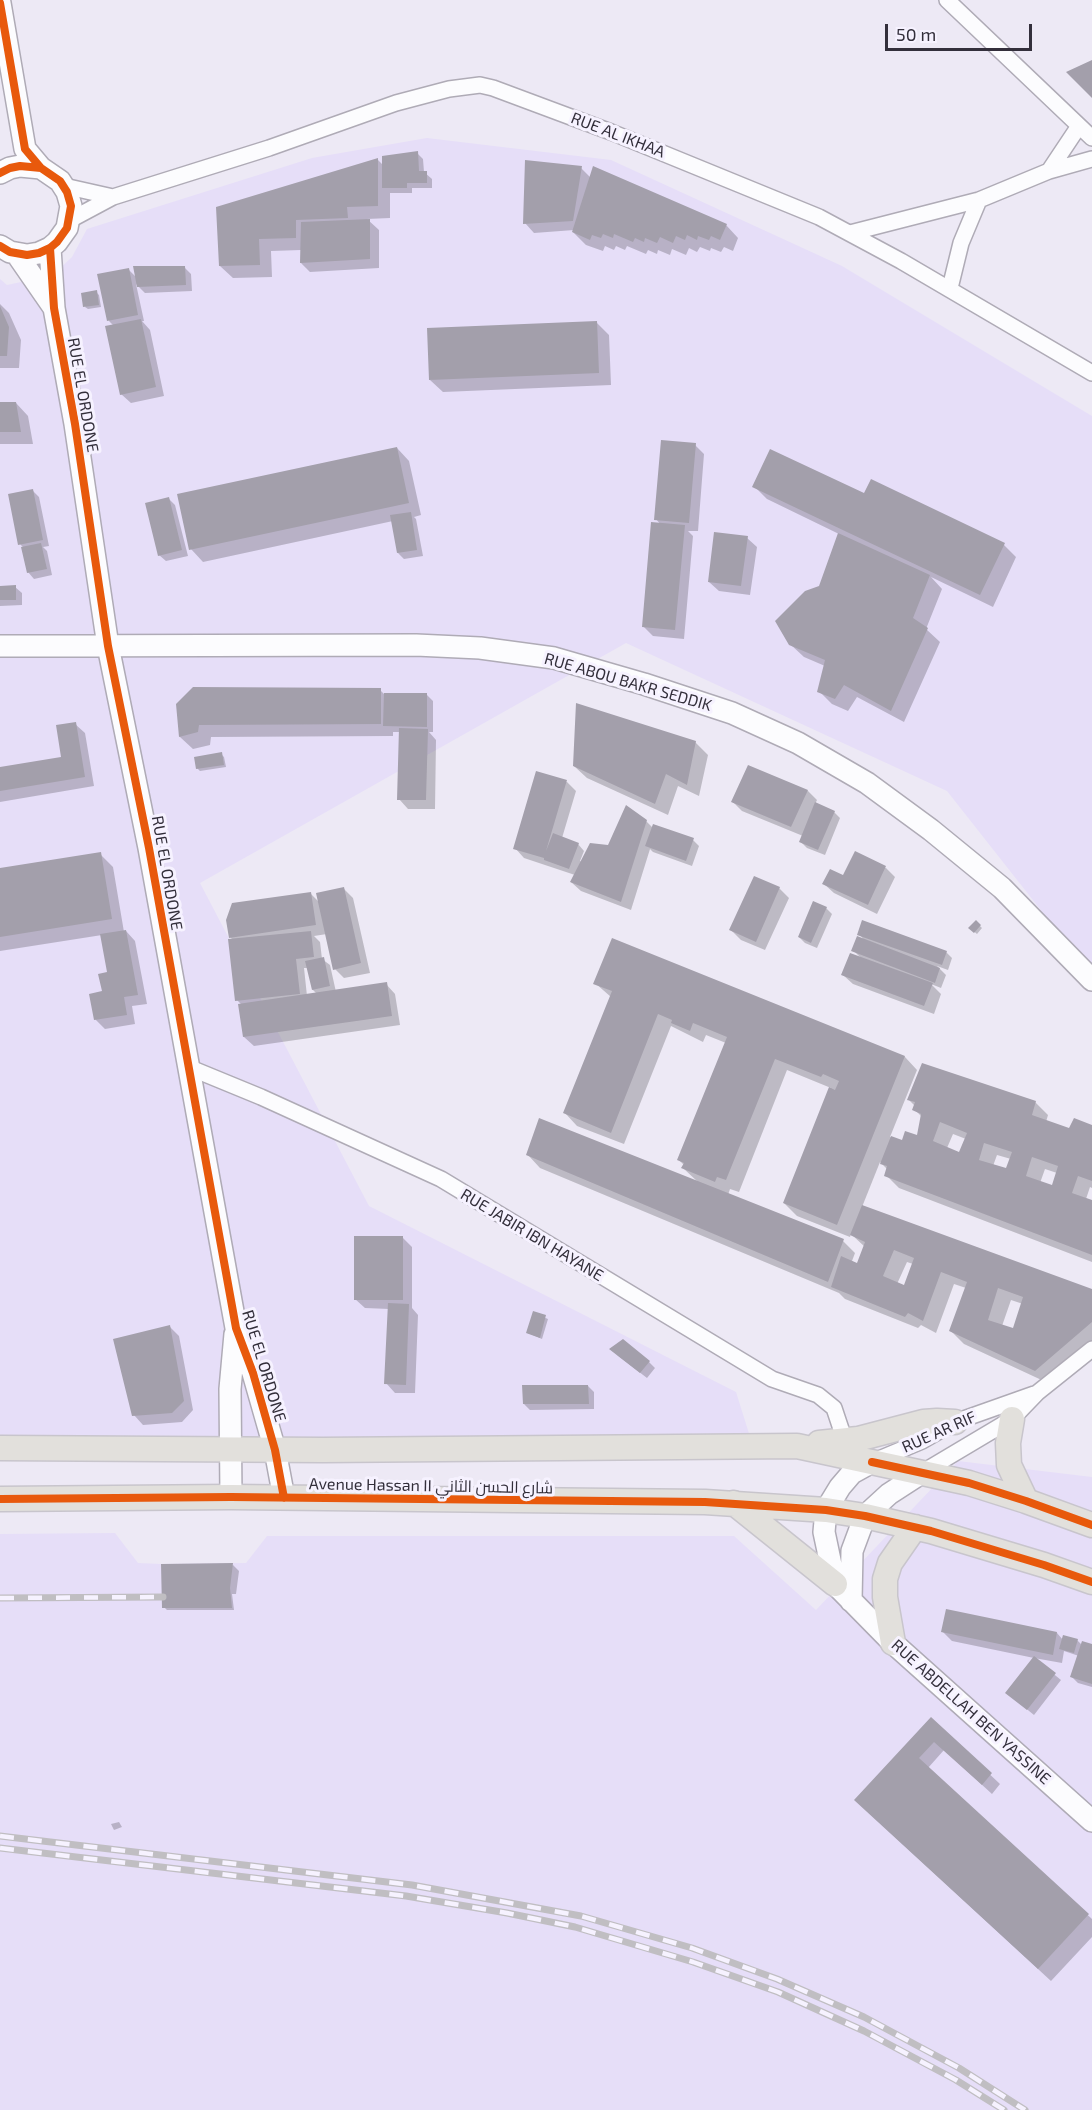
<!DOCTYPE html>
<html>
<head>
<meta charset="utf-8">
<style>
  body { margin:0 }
  #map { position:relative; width:1092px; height:2110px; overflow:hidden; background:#ede9f5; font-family:"Exo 2",sans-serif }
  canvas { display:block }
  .scale { position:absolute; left:885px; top:24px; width:147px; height:27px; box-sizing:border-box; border:3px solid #332f3b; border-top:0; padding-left:8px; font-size:18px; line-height:21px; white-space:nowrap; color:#332f3b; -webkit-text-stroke:4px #f6f2ff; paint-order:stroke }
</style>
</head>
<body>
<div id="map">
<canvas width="1092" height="2110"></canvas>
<div class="scale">50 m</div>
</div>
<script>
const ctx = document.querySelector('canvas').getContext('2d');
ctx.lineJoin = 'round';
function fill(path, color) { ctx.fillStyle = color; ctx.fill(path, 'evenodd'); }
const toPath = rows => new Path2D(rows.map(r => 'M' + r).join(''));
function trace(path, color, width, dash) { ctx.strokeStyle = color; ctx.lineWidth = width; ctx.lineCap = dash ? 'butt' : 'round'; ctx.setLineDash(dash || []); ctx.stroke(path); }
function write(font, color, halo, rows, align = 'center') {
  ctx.font = font + ' "Exo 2",Cairo,sans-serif'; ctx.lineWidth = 6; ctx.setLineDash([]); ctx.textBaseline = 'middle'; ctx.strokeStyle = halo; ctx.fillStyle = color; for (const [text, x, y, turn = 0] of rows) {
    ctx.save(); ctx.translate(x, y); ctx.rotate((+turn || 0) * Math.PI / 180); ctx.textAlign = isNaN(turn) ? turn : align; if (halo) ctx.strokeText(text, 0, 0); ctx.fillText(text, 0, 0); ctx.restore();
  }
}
fill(toPath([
  [427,138,611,160,842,266,1092,416,1092,975,947,791,626,643,200,883,369,1206,736,1392,757,1459,0,1453,0,279,7,285,53,275,72,257,87,229,312,158],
  [958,1461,1092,1477,1092,2110,0,2110,0,1534,115,1533,138,1563,161,1564,246,1563,267,1536,734,1536,816,1610]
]), '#e6def8');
fill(toPath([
  [417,153,423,159,424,172,432,179,432,188,412,188,412,193,390,193,390,218,367,219,379,230,379,268,310,272,301,263,301,250,271,251,272,277,233,278,220,266,218,209,378,160,383,165],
  [581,168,591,178,726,225,738,238,733,251,724,247,721,252,711,248,710,251,700,247,697,252,689,248,686,255,672,249,670,255,658,250,657,254,648,250,646,254,627,246,625,250,616,246,614,250,605,246,603,251,586,245,573,232,574,230,534,233,525,223],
  [185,268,191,274,192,291,145,293,136,284,144,321,142,321,150,330,164,396,131,403,121,394,114,326,109,321,128,269,137,278],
  [96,292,99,295,101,307,88,309,85,307],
  [0,304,9,313,21,340,19,368,0,368],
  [596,322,609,335,611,385,443,392,430,380],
  [16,403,28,416,33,444,0,444,0,404],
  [695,445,704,454,698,531,688,531,693,536,684,639,653,636,643,626,661,525,656,519],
  [397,448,409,461,421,515,414,517,416,519,423,556,404,559,398,553,393,521,203,562,191,549],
  [754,486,865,495,1004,545,1016,557,993,607,931,577,942,589,926,629,940,642,904,722,857,697,848,711,832,704,819,691,825,666,804,657,790,644,820,588,839,534,767,499],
  [33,491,39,497,49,546,43,547,47,551,52,575,34,579,28,572,23,547,20,544],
  [169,499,175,505,188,556,166,561,159,555],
  [747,538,757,547,750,595,719,591,709,582],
  [0,587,15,587,22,593,22,605,0,606],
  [380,690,384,694,427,695,433,701,433,732,429,732,436,740,435,809,408,809,399,799,400,732,393,732,393,736,211,737,210,745,193,749,180,737,177,705],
  [75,724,85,733,94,786,0,802,0,769,63,759],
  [695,742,708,755,699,796,678,786,668,815,587,778,574,766],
  [221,754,224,757,226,767,200,771,197,768],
  [537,773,567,782,576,791,562,838,578,844,584,851,580,861,582,862,609,847,646,821,653,828,693,840,699,846,692,866,653,852,650,849,631,910,581,891,571,882,575,875,524,858,515,848],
  [808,791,817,800,815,804,834,812,840,818,825,855,807,848,801,842,803,836,742,811,732,801],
  [855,853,886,868,895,877,877,914,834,893,824,884,844,877],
  [100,854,113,867,124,932,126,931,135,941,147,1004,132,1006,135,1024,105,1029,95,1019,109,973,102,935,0,951,0,870],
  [779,888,789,898,765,950,741,940,731,930],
  [344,889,353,898,370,973,344,978,335,969,327,934,314,936,320,942,322,959,330,965,336,992,386,984,395,994,400,1025,254,1046,244,1037,242,1005,237,1000,233,940,230,937,310,893,320,903],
  [304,968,308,968,313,990,317,994,307,996],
  [826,908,832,914,817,948,805,943,799,937],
  [976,922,982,928,977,934,970,928],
  [859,934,946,952,952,958,948,970,937,966,946,975,941,988,931,984,941,994,934,1014,853,984,843,975,862,959,853,950,865,941],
  [612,940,905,1057,917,1070,890,1137,903,1141,918,1137,922,1117,914,1109,915,1106,909,1100,1035,1102,1048,1115,1046,1122,1070,1130,1092,1126,1092,1188,1090,1187,1086,1199,1092,1201,1092,1262,899,1188,886,1175,888,1170,880,1162,862,1207,1092,1290,1092,1345,1048,1383,964,1344,951,1331,966,1288,954,1284,936,1333,921,1325,918,1328,845,1299,839,1293,540,1168,528,1155,699,1183,683,1168,684,1165,679,1160,726,1043,706,1035,703,1042,671,1026,624,1144,577,1126,565,1113,611,997,595,983],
  [787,1070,831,1088,784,1203,797,1216,850,1237,851,1234,865,1247,858,1265,852,1261,855,1253,843,1241,728,1195,730,1189,739,1192],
  [953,1134,966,1139,960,1154,947,1148],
  [997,1155,1011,1159,1007,1170,993,1166],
  [1045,1169,1057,1173,1052,1187,1040,1183],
  [907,1262,913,1264,904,1287,897,1284],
  [1011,1300,1023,1304,1014,1330,1002,1326],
  [403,1238,412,1247,412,1308,418,1315,415,1393,395,1393,386,1383,389,1309,365,1308,355,1299],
  [534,1313,548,1319,542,1339,528,1333],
  [170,1327,179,1336,193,1410,182,1422,143,1425,134,1415],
  [617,1355,649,1362,655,1368,647,1378],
  [588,1386,594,1392,594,1409,530,1410,524,1404],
  [233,1565,239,1571,236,1594,232,1594,234,1610,167,1610,164,1607],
  [943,1632,1057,1633,1063,1640,1077,1640,1082,1645,1092,1646,1092,1687,1078,1683,1072,1677,1079,1656,1064,1651,1062,1663,1034,1658,1061,1680,1034,1715,1007,1693,1034,1658,952,1641],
  [931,1719,1000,1784,992,1794,944,1750,928,1768,1092,1919,1092,1937,1051,1981,869,1813],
  [119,1822,122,1827,114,1830,111,1824]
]), '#0003');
fill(toPath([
  [1092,60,1092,98,1066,72],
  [418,151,419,171,427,171,427,183,407,183,407,188,382,188,382,156],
  [378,158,378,206,347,207,348,218,296,220,296,238,259,239,260,265,219,266,216,207],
  [525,160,582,166,573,221,523,224],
  [593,166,727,224,720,240,711,236,709,240,698,236,697,240,687,235,685,240,676,236,673,243,660,237,657,243,645,238,644,242,635,238,633,242,614,234,613,238,603,234,601,238,592,235,590,240,572,232],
  [370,219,370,259,300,263,301,222],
  [133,266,185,266,186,285,137,287],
  [129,268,138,315,107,321,97,274],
  [97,290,99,305,83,307,81,293],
  [0,306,9,327,7,356,0,356],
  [141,319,156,387,120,395,105,326],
  [597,321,599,373,429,380,427,328],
  [0,402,16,402,21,432,0,432],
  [661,440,696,443,689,523,654,520],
  [397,447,409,503,189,550,177,494],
  [770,449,864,493,871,479,1005,543,980,595,752,487],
  [33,489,43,540,18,545,8,494],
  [169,497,182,550,158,556,145,503],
  [411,512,417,550,397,553,390,515],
  [651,522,685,525,675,630,642,627],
  [714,532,748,536,741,586,708,582],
  [838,533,930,575,913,618,928,628,891,711,844,685,835,699,817,692,825,660,789,645,775,621,805,591,819,586],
  [41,543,47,569,27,573,21,547],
  [16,585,16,600,0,600,0,586],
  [193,687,381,688,381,724,199,725,198,732,179,737,176,704],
  [384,693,427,693,427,727,383,726],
  [576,703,696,741,687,785,666,774,655,804,573,766],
  [76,722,85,777,0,791,0,767,61,757,56,725],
  [399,728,428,729,426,800,397,800],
  [222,752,224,765,196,769,194,757],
  [748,765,808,790,791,827,731,802],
  [536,771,567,780,546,851,553,833,579,843,569,869,544,860,544,858,513,849],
  [815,802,835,811,818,850,799,842],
  [626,805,647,820,621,902,570,882,590,843,608,845],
  [653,824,694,838,686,861,645,846],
  [855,851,886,866,868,905,822,884,830,869,843,875],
  [101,852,112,919,0,937,0,868],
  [754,876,780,887,756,942,729,930],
  [344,887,361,963,333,970,316,893],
  [311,892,316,925,229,938,226,920,232,903],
  [813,901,827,907,811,943,798,937],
  [862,920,947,951,942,965,857,935],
  [976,920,981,925,974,933,968,928],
  [126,930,138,995,124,997,127,1015,94,1020,89,994,102,991,98,974,107,972,100,934],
  [311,931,314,957,296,959,300,994,235,1001,228,939],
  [857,936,940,968,935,983,851,951],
  [612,938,905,1056,837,1225,783,1203,829,1087,835,1090,839,1081,823,1074,821,1077,775,1059,726,1180,717,1177,715,1182,681,1168,684,1163,677,1160,727,1037,693,1023,690,1031,671,1023,672,1020,658,1014,611,1133,563,1113,612,991,593,984],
  [850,953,933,983,924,1006,841,975],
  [324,957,330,986,312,990,305,961],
  [387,982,392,1016,243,1037,238,1004],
  [922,1063,1036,1101,1032,1115,1069,1128,1074,1118,1092,1125,1092,1181,1078,1176,1072,1193,1092,1200,1092,1255,884,1176,887,1166,880,1164,891,1136,902,1140,905,1131,917,1135,921,1114,912,1110,915,1102,907,1100],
  [940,1122,967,1133,959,1152,933,1141],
  [984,1143,1012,1152,1006,1168,979,1160],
  [1032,1157,1058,1166,1052,1185,1026,1176],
  [539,1118,844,1239,828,1282,526,1155],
  [862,1205,1092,1289,1092,1322,1035,1371,949,1331,967,1282,941,1272,923,1321,908,1313,905,1317,831,1287,841,1256,857,1263,865,1242,850,1235],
  [894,1250,914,1258,904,1285,883,1276],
  [998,1288,1023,1297,1013,1328,988,1320],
  [354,1236,403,1236,403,1300,354,1300],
  [388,1303,409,1304,406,1385,384,1384],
  [533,1311,546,1315,540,1338,526,1333],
  [170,1325,184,1401,172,1413,132,1416,113,1339],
  [623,1339,650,1361,640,1373,609,1349],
  [522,1385,588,1385,589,1404,523,1404],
  [233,1563,230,1588,232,1608,162,1608,161,1564],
  [946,1609,1057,1632,1053,1655,941,1632],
  [1063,1635,1078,1639,1074,1653,1059,1649],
  [1082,1641,1092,1644,1092,1684,1070,1677],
  [1034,1656,1056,1673,1027,1710,1005,1693],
  [931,1717,992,1773,982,1785,934,1742,919,1758,1089,1914,1038,1969,854,1800]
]), '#a39fab');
const street = toPath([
  [947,0,1092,138],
  [1049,171,1079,126],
  [64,186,113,197],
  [70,220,113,197,269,148,396,103,449,89,480,85,493,88,611,132,819,217,901,261,1092,373],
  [850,233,979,200,1049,171,1092,159],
  [950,288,961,243,979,200],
  [188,1067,261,1097,441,1179,772,1379,818,1395,834,1408,845,1441],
  [872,1462,922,1441,955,1422,1034,1394],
  [923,1472,1012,1419,1037,1393,1092,1349]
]);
const secondary = toPath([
  [0,3,25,149,41,168],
  [0,173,10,168,20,166,41,168,60,181,67,192,71,206,67,228,57,242,50,248,39,253,27,255,10,252,0,246],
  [50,248,54,308,75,424,108,646,149,848,236,1328,253,1373,275,1450,284,1498],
  [16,253,54,308],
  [0,646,416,645,480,648,554,658,644,684,732,713,798,743,867,783,931,830,1002,888,1092,980],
  [872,1462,852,1473,840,1487,826,1510,824,1532,835,1584,893,1643,1092,1821],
  [231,1497,230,1389,235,1334],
  [851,1601,852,1551,865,1516,889,1494,923,1472]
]);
const primary = toPath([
  [1012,1419,1008,1443,1009,1465,1026,1501],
  [819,1443,858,1439,923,1422,937,1421,955,1422],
  [0,1448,323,1450,797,1446,969,1483,1026,1501,1092,1525],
  [0,1499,231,1497,705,1502,826,1510,865,1516,931,1531,1044,1565,1092,1582],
  [734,1503,835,1584],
  [893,1643,885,1597,885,1579,890,1563,915,1527]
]);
trace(street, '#afabb6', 18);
trace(secondary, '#afabb6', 24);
trace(primary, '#c8c5cc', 27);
trace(street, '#fcfcfe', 15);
trace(secondary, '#fcfcfe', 21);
trace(primary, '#e2e0dc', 24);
const rail = toPath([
  [0,1598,163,1597],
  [0,1836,412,1885,581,1916,692,1948,777,1979,864,2017,959,2068,1025,2110],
  [0,1848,406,1896,507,1913,575,1927,693,1962,778,1992,864,2031,956,2080,1004,2110]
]);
trace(rail, '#c0bec2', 7);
trace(rail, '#f6f2ff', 4.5, [14]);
trace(toPath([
  [0,3,25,149,41,168],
  [0,173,10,168,20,166,41,168,60,181,67,192,71,206,67,228,57,242,50,248,39,253,27,255,10,252,0,246],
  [50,248,54,308,75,424,108,646,149,848,236,1328,253,1373,275,1450,284,1498],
  [872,1462,969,1483,1026,1501,1092,1525],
  [0,1499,231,1497,705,1502,826,1510,865,1516,931,1531,1044,1565,1092,1582]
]), '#e8590c', 8);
write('16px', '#332f3b', '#f6f2ff', [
  ["RUE AL IKHAA",618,135,21],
  ["RUE EL ORDONE",83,395,80],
  ["RUE ABOU BAKR SEDDIK",628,682,16],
  ["RUE EL ORDONE",167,873,80],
  ["RUE JABIR IBN HAYANE",532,1235,31],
  ["RUE EL ORDONE",264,1366,73],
  ["RUE AR RIF",939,1432,-24],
  ["Avenue Hassan II شارع الحسن الثاني",431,1486,1],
  ["RUE ABDELLAH BEN YASSINE",971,1712,42]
]);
</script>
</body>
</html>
